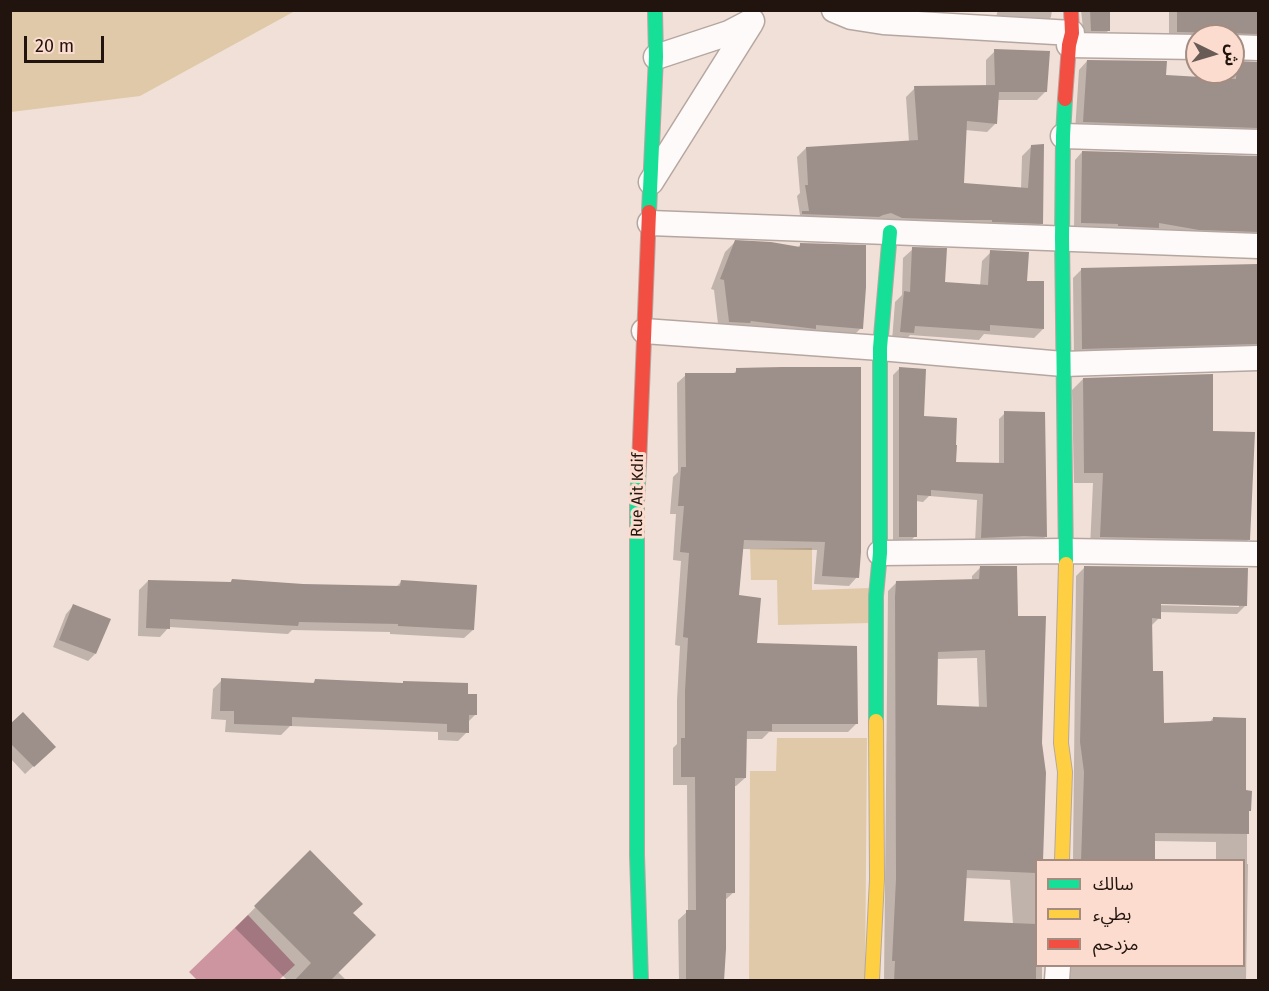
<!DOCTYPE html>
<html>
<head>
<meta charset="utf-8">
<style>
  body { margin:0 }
  #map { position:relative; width:1269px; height:991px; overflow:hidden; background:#f0e0d8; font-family:"Fira Sans","Noto Sans Arabic",sans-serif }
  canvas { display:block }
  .frame { position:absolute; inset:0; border:12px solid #21140e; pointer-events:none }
  .legend { position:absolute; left:1035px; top:859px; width:210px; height:108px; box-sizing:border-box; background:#fbdcce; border:2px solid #a48c81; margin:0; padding:8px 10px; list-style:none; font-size:18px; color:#21140e }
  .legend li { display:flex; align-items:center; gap:12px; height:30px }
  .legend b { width:30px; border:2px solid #a48c81 }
  .north { position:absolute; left:1185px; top:24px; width:60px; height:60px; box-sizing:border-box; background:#fbdcce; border:2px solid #a48c81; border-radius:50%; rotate:95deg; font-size:16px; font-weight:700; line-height:24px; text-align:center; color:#21140e }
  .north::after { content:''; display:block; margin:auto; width:21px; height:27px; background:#695b55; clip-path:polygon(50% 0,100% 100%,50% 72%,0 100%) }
  .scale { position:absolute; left:24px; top:36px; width:80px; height:27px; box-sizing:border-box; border:3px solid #21140e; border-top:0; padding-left:8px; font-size:18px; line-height:21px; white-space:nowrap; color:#21140e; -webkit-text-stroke:4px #fbdcce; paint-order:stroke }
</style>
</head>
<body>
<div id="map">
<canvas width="1269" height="991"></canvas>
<div class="frame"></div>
<ul class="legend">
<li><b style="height:8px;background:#16e098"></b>سالك</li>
<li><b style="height:8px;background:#ffcf43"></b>بطيء</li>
<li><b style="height:8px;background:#f24e42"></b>مزدحم</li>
</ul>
<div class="north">ش</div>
<div class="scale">20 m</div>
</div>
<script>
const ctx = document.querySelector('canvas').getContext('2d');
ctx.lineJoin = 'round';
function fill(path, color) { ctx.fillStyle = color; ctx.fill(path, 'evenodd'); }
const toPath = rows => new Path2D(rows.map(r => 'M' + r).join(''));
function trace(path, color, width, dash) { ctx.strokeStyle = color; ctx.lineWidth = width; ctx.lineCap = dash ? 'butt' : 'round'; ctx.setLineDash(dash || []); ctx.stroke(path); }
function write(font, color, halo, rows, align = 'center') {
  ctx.font = font + ' "Fira Sans",sans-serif'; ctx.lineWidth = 6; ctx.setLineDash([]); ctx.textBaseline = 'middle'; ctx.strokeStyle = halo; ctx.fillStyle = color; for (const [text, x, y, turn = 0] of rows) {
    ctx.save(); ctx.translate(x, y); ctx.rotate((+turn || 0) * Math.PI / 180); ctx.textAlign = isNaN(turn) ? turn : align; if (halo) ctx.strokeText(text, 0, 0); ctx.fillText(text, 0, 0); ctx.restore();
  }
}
fill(toPath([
  [10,11,11,10,295,11,140,96,11,112],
  [812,548,812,590,871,588,871,623,778,625,777,580,751,580,750,549],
  [777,738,867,738,865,980,749,980,750,771,776,771]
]), '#dfc9a8');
fill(toPath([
  [248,915,295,965,279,980,197,980,189,972]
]), '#cc959f');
fill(toPath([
  [998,10,1052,10,1051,17,1043,25,995,20],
  [1081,10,1109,10,1108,31,1100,38,1084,38],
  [1169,10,1258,10,1258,46,1233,36,1197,36,1169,41],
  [995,51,1046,91,1037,100,997,100,996,123,987,132,965,130,963,184,1021,189,1022,156,1031,147,1042,223,1033,232,793,221,800,215,797,196,800,193,797,157,806,148,909,142,906,97,915,88,986,86,986,60],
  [1087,61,1165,77,1228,80,1228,72,1233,72,1233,67,1237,63,1258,64,1258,137,1075,131,1079,70],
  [1082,152,1258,158,1258,236,1074,230,1075,160],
  [735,242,797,248,801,244,861,328,851,338,719,332,714,290,711,289,725,252],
  [913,249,944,284,980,286,982,261,991,252,1025,282,1043,329,1034,338,984,334,979,340,910,335,904,342,892,341,895,302,902,295,903,258],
  [1258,266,1258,351,1074,357,1073,278,1082,269],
  [899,369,923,418,955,463,999,465,999,419,1005,413,1046,536,1039,543,975,543,977,500,929,496,923,502,916,501,915,536,909,543,893,542,893,375],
  [737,370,857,577,849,586,814,584,817,550,741,549,737,597,756,644,856,724,848,732,769,732,762,739,746,739,745,778,736,786,733,786,734,892,724,901,723,980,679,980,678,920,688,911,687,785,673,785,673,748,677,744,677,700,680,646,675,645,681,561,673,560,676,514,670,514,673,477,678,472,677,383,686,375,732,375],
  [1083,379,1212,433,1249,539,1238,550,1090,548,1093,483,1074,483,1072,390],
  [1085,567,1246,605,1237,614,1159,612,1159,618,1151,626,1151,672,1162,724,1209,723,1213,718,1244,792,1247,812,1247,864,1248,864,1246,980,1064,980,1060,966,1244,966,1244,860,1216,860,1216,842,1154,841,1153,860,1073,860,1076,576],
  [1154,602,1239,604,1239,607,1154,605],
  [980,568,1016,618,1036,860,1036,966,1042,966,1042,980,884,980,888,591,897,582,972,580,972,576],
  [977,658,979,708,935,706,936,659],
  [965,878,1010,880,1013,924,962,922],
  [232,580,303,585,396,587,401,582,473,630,464,638,390,634,390,632,292,630,288,634,169,627,160,637,138,636,139,590,148,581,229,584],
  [73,606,95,654,88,661,53,647,66,614],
  [222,680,312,684,315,681,466,695,475,715,467,723,467,732,458,741,438,740,438,732,290,726,281,735,225,732,226,720,211,719,213,689],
  [10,726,54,747,25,774,10,758],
  [310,852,351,913,337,971,346,980,287,980,235,928]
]), '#0003');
fill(toPath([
  [1090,10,1110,10,1110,31,1091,31],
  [1177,10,1258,10,1258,34,1177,32],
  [994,49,1050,51,1047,92,999,92,997,124,967,121,964,183,1028,188,1031,145,1044,144,1043,224,992,222,992,220,960,220,902,218,891,213,883,215,879,217,802,214,802,211,809,211,805,185,808,185,806,147,918,140,914,86,995,85],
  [1087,60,1167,61,1166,75,1236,79,1237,61,1258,62,1257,128,1083,122],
  [1082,151,1258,156,1258,232,1199,230,1159,223,1159,228,1118,226,1118,224,1081,223],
  [735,240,771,242,800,247,800,243,866,245,866,287,863,329,816,325,816,329,751,321,750,323,729,322,724,280,720,279],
  [912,247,947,248,945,282,988,285,990,250,1029,252,1027,281,1044,281,1044,329,990,325,990,331,915,326,914,333,900,332,904,291,910,292],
  [1258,264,1258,344,1082,349,1081,268],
  [782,367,861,367,861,552,859,578,822,576,825,542,744,540,739,595,761,598,757,643,857,646,858,724,772,724,772,731,747,731,746,778,735,778,735,893,726,893,726,949,724,981,686,981,686,910,696,910,695,777,681,777,681,738,685,738,685,691,688,638,683,637,689,553,680,552,684,506,678,506,681,467,686,467,685,373,736,373,736,368],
  [899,367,926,369,924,416,957,418,956,445,957,445,956,462,1004,463,1004,411,1045,412,1047,537,1024,536,981,538,983,494,931,490,931,496,917,495,917,537,899,537],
  [1213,374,1213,431,1255,432,1250,540,1100,537,1103,473,1084,473,1083,378],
  [980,566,1017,566,1018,616,1046,616,1042,743,1046,773,1043,861,1036,861,1036,873,967,870,964,921,1036,924,1036,981,894,981,895,961,892,961,896,879,895,597,896,581,979,579],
  [985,650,987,707,937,705,938,652],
  [1084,566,1248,568,1247,606,1161,604,1161,619,1152,618,1153,671,1163,671,1164,723,1213,721,1213,717,1246,718,1246,790,1252,791,1251,811,1249,811,1249,834,1155,833,1155,861,1081,861,1084,772,1080,742],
  [232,579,303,584,400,586,401,580,477,585,474,630,398,626,398,624,299,622,298,626,170,619,170,629,146,628,148,580,231,582],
  [73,604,111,619,96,654,59,640],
  [221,678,314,683,315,679,403,683,403,681,468,683,468,694,477,694,477,715,469,715,469,733,447,732,447,724,292,717,292,726,234,724,234,711,220,711],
  [23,712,56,747,34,767,10,743,10,724],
  [310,850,363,904,353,913,376,935,330,981,294,981,311,963,254,906]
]), '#9d8f8a');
const street = toPath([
  [834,10,851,17,883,22,1072,33],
  [1069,45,1197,47],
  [1233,47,1258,48],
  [656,57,729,33,752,21],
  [1063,136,1258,142],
  [651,182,751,23],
  [650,223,1258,246],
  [644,331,880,348,1063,364,1258,358],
  [880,553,1066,551,1258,554],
  [1057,980,1058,966]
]);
const fast = toPath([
  [1065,99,1063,136,1062,238,1066,564],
  [649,212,656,57,655,10],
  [639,465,637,501,637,855,641,980],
  [876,721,876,596,880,553,880,348,890,232]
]);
const slow = toPath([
  [1062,860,1065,772,1061,743,1066,564],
  [872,980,877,879,876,721]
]);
const jam = toPath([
  [1065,99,1069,45,1072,33,1071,10],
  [639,465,649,212]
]);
trace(street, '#b5a7a0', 27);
trace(fast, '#b5a7a0', 16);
trace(slow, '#b5a7a0', 16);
trace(jam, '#b5a7a0', 16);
trace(street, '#fdfaf9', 24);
trace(fast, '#16e098', 14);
trace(slow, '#ffcf43', 14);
trace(jam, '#f24e42', 14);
write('16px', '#21140e', '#fbdcce', [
  ["Rue Ait Kdif",638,495,-89]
]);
</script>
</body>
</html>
